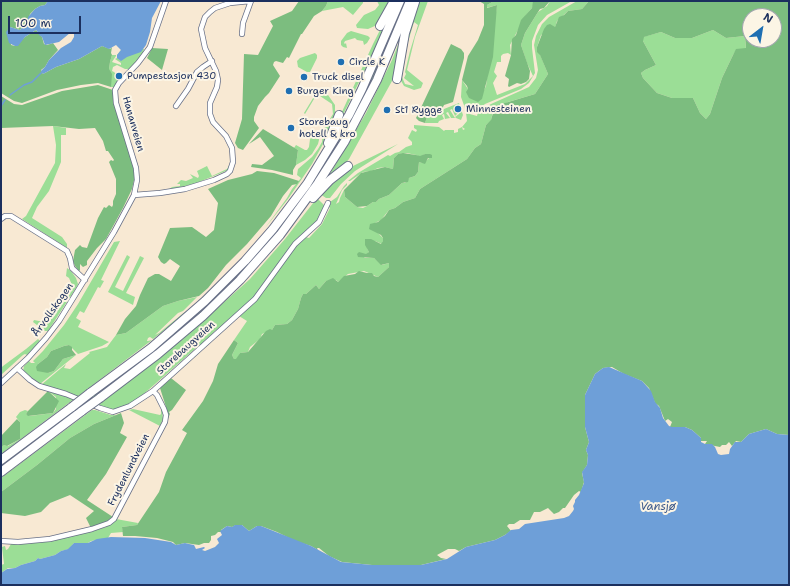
<!DOCTYPE html>
<html>
<head>
<meta charset="utf-8">
<style>
  body { margin:0 }
  #map { position:relative; width:790px; height:586px; overflow:hidden; background:#f8e9d3; font-family:"Shantell Sans",sans-serif }
  canvas { display:block }
  .frame { position:absolute; inset:0; border:2px solid #1b2f5e; pointer-events:none }
  .north { position:absolute; left:742px; top:8px; width:40px; height:40px; box-sizing:border-box; background:#fcf5e5; border:1px solid #a2a6af; border-radius:50%; rotate:31deg; font-size:11px; font-weight:700; line-height:16px; text-align:center; color:#1b2f5e }
  .north::after { content:''; display:block; margin:auto; width:14px; height:18px; background:#1f6fb2; clip-path:polygon(50% 0,100% 100%,50% 72%,0 100%) }
  .scale { position:absolute; left:8px; top:16px; width:73px; height:18px; box-sizing:border-box; border:2px solid #1b2f5e; border-top:0; padding-left:5px; font-size:12px; line-height:14px; white-space:nowrap; color:#1b2f5e; -webkit-text-stroke:3px #fcf5e5; paint-order:stroke }
</style>
</head>
<body>
<div id="map">
<canvas width="790" height="586"></canvas>
<div class="frame"></div>
<div class="north">N</div>
<div class="scale">100 m</div>
</div>
<script>
const ctx = document.querySelector('canvas').getContext('2d');
ctx.lineJoin = 'round';
function fill(path, color) { ctx.fillStyle = color; ctx.fill(path, 'evenodd'); }
const toPath = rows => new Path2D(rows.map(r => 'M' + r).join(''));
function trace(path, color, width, dash) { ctx.strokeStyle = color; ctx.lineWidth = width; ctx.lineCap = dash ? 'butt' : 'round'; ctx.setLineDash(dash || []); ctx.stroke(path); }
function write(font, color, halo, rows, align = 'center') {
  ctx.font = font + ' "Shantell Sans",sans-serif'; ctx.lineWidth = 4; ctx.setLineDash([]); ctx.textBaseline = 'middle'; ctx.strokeStyle = halo; ctx.fillStyle = color; for (const [text, x, y, turn = 0] of rows) {
    ctx.save(); ctx.translate(x, y); ctx.rotate((+turn || 0) * Math.PI / 180); ctx.textAlign = isNaN(turn) ? turn : align; if (halo) ctx.strokeText(text, 0, 0); ctx.fillText(text, 0, 0); ctx.restore();
  }
}
fill(toPath([
  [328,1,363,1,363,3,353,15,343,7,322,11,326,6],
  [377,1,392,1,377,25,368,29,357,28,356,25,364,15,375,10,379,5],
  [403,1,406,1,374,79,347,130,328,163,284,224,246,268,201,313,153,353,93,398,93,395,179,329,201,310,231,281,244,267,320,170,338,141,361,99,374,72],
  [418,1,428,1,415,37,407,70,423,83,421,88,414,90,404,86,400,79,408,34],
  [414,22,418,25,410,51,405,72,406,74,404,78,414,86,405,84,402,77,408,42],
  [494,1,533,1,534,3,532,8,526,15,510,45,511,55,508,53,503,54,501,56,501,62,497,62,494,72,497,76,493,83,497,95,525,84,533,76,527,63,521,45,525,33,538,12,547,6,550,1,572,1,547,15,538,25,532,41,532,48,535,73,529,83,521,89,485,104,477,110,476,104,470,105,475,111,470,112,465,110,468,109,467,107,465,108,461,97,462,80,468,89,483,92,486,86,497,5,486,8,487,5],
  [577,1,589,1,582,9,568,11,557,21,555,28,541,35,537,47,548,74,535,94,508,102,493,110,491,121,486,125,481,144,475,148,467,159,420,189,415,198,403,202,395,208,389,210,381,220,375,223,378,233,383,238,383,241,382,244,375,241,367,248,369,252,364,258,374,258,382,265,389,263,389,267,378,277,364,271,348,274,338,282,336,280,326,281,319,289,316,285,306,294,303,294,301,298,298,309,292,320,287,324,275,325,272,330,262,334,260,339,250,347,248,352,240,353,237,359,234,359,232,355,238,343,234,340,247,321,239,316,257,300,297,243,305,237,309,238,322,224,330,208,328,206,330,202,337,197,344,186,347,183,347,185,342,190,336,204,339,202,340,198,344,190,345,197,357,207,363,208,367,206,373,202,376,202,379,199,389,195,402,183,405,183,409,178,415,176,418,172,419,162,423,163,426,161,430,157,430,154,425,154,420,157,416,155,407,153,398,154,394,158,393,169,385,167,378,168,371,171,363,172,350,181,348,181,358,173,388,155,390,156,395,153,399,152,406,147,412,145,412,142,408,138,412,130,416,132,417,130,414,128,414,125,439,127,444,131,445,130,454,130,454,133,458,132,458,129,462,127,463,130,465,129,462,127,467,121,466,113,477,116,478,112,491,104,529,87,536,78,538,70,534,45,536,36,542,24,549,17],
  [381,28,383,29,374,51,342,117,341,114,373,44],
  [713,30,726,38,745,36,746,49,737,49,733,55,722,78,710,114,706,119,700,113,693,98,672,98,657,93,643,78,641,73,645,70,656,65,643,41,643,37,661,32,675,38,692,38],
  [351,31,368,36,370,38,367,43,364,45,363,41,357,40,355,38,345,41,344,43,345,44,346,43,347,48,343,47,341,45,341,41,347,33],
  [403,32,392,81,349,159,345,164,327,179,366,113,392,60],
  [144,49,143,53,130,69,125,69,117,65,113,67,112,71,114,72,116,74,120,72,122,75,114,87,111,87,109,69,110,62,112,55,116,55,116,56,112,62,121,65,121,63,115,59,117,58,117,55,121,50],
  [315,53,317,55,317,58,310,72,307,72,298,67,297,61,300,58],
  [318,90,328,95,335,105,335,114,328,135,312,164,288,199,265,228,287,198,292,189,301,178,297,175,298,169,312,157,318,149,322,142,323,134,325,127,333,114,332,104,317,94,305,114,304,113],
  [459,103,463,115,461,120,456,118,455,117,459,114,459,112,455,116,452,109,450,110,455,118,451,118,448,112,446,113,450,118,445,119,444,114,442,115,444,119,439,121,438,123,425,123,427,117,437,112,440,115,444,109],
  [53,126,66,128,66,135,61,135,61,162,49,191,37,207,32,218,62,237,67,244,67,248,22,219,26,216,55,163,56,145],
  [319,134,319,140,318,144,312,154,305,160,296,165,298,150,294,148,296,145,305,150,307,150,309,147,310,139,312,136],
  [398,144,355,171,341,184,330,198,326,198,320,194,341,174,353,166],
  [230,164,228,170,221,173,194,184,168,190,172,187,180,186,180,184,177,184,181,180,186,181,193,178,190,174,198,178,199,176,197,171,207,166,212,176,227,169],
  [317,198,324,205,323,211,318,221,306,233,255,296,246,306,231,317,219,329,215,331,200,346,196,348,138,399,123,408,114,410,97,406,183,339,250,279,285,239],
  [120,241,101,280,104,281,100,288,98,287,84,313,80,311,76,318,81,321,78,327,109,342,102,346,78,354,69,345,64,346,51,351,47,357,38,364,48,373,54,371,63,359,76,355,40,384,28,376,23,371,24,366,29,361,31,363,35,363,33,361,43,351,64,325,78,304,114,242],
  [127,255,130,257,115,287,123,291,140,256,144,258,126,293,135,297,133,305,108,292],
  [67,268,71,271,76,278,78,284,76,288,48,331,45,331,33,322,34,320,44,322,47,322,72,285,69,278,66,276],
  [197,297,183,311,178,313,155,335,159,333,186,311,183,315,153,339,150,337,148,338,147,341,148,341,152,340,77,397,41,385,66,364,64,368,70,369,90,353,89,352,107,347,116,335,126,333,163,306,178,301],
  [38,339,40,341,27,355,25,354,23,355,1,375,1,368,3,366,26,349],
  [48,391,74,399,1,454,1,446,4,445,8,446,20,439,20,422,16,417,20,412,25,410,28,411,26,414,30,416,53,413,56,409,56,397],
  [133,409,160,415,161,414,161,409,162,409,163,419,160,426,129,410],
  [92,410,95,410,111,415,116,415,94,424,70,438,37,465,1,492,1,478],
  [116,519,138,523,137,525,122,527,123,532,111,533,108,538,91,541,88,543,74,543,69,549,61,551,55,555,40,559,38,558,35,561,21,565,15,568,8,568,1,573,1,565,4,564,2,547,5,546,6,550,8,549,11,544,65,536,96,530,106,527]
]), '#9bde96');
fill(toPath([
  [1,1,48,1,45,5,40,6,35,9,30,14,27,24,24,25,20,30,10,27,11,45,15,46,25,37,36,30,42,37,44,44,47,45,53,43,58,50,49,60,45,67,41,70,43,74,56,67,79,59,102,46,110,49,112,47,111,53,112,55,110,62,109,69,112,74,111,87,98,83,81,85,57,90,22,103,14,101,1,93],
  [299,1,328,1,326,6,322,11,314,16,302,34,301,34,289,58,287,57,283,63,276,61,274,62,273,65,280,76,269,93,265,97,258,106,254,117,254,121,259,128,243,150,238,148,235,143,242,119,244,54,258,55,273,26,270,21,292,11],
  [479,1,494,1,487,5,487,8,497,5,493,57,482,99,478,102,469,98,466,92,468,89,467,86,462,80,468,56,478,40,484,25,484,4],
  [533,1,550,1,544,8,540,9,538,12,525,33,521,45,530,71,529,79,526,82,521,84,517,83,509,87,508,86,509,79,505,76,511,55,512,39,516,35,521,20,532,8],
  [589,1,789,1,789,435,777,434,766,429,749,434,741,442,736,441,732,446,729,442,726,445,722,445,720,447,705,444,707,441,701,441,701,438,692,430,685,427,670,427,672,422,668,419,665,421,659,406,655,403,649,388,642,381,624,374,612,367,603,368,595,374,585,395,585,427,589,442,586,450,588,455,587,465,582,473,584,482,581,492,579,491,574,495,565,508,563,508,559,512,554,514,548,508,540,512,534,512,530,520,520,520,514,524,509,524,507,526,511,531,505,535,495,540,466,547,459,551,455,549,448,549,437,555,441,558,446,559,421,565,372,565,342,562,329,556,319,548,317,548,318,550,311,546,295,541,277,532,261,526,257,526,249,531,242,525,236,525,232,527,227,526,221,530,221,532,218,532,215,535,211,536,211,540,209,543,204,543,199,545,185,543,176,545,173,542,157,538,135,536,123,536,122,527,137,525,159,492,166,472,187,433,182,430,203,401,213,381,218,364,234,340,238,343,232,355,234,359,236,359,240,353,248,352,266,331,270,329,272,330,275,325,287,324,292,320,298,309,301,298,303,294,306,294,316,285,319,289,326,281,333,278,338,282,344,276,355,274,359,271,367,273,372,273,374,276,378,277,389,267,389,263,381,265,374,258,358,257,357,254,359,252,366,254,369,252,365,245,365,239,371,239,381,244,383,241,383,238,381,235,369,229,370,224,378,222,385,216,389,210,395,208,403,202,415,198,420,189,467,159,475,148,481,144,486,125,491,120,495,106,535,94,548,74,540,55,537,52,537,47,544,29,547,25,550,24,555,27,559,17,564,15,568,11,582,9],
  [750,16,774,16,774,40,750,40],
  [713,30,726,38,745,36,746,48,736,49,733,55,722,78,710,114,706,119,700,113,693,98,672,98,657,93,643,78,641,73,645,70,656,65,643,41,644,37,661,32,675,38,692,38],
  [451,44,461,49,464,53,464,58,453,102,444,105,439,115,437,112,427,117,425,123,419,121,416,118,417,116],
  [152,48,168,49,162,70,147,58],
  [98,85,113,90,113,99,134,168,135,176,132,189,123,208,106,239,97,248,87,261,87,265,83,267,80,264,80,270,79,271,75,266,73,261,75,250,80,245,82,247,87,248,98,218,104,207,106,208,109,205,112,207,113,205,113,201,116,194,116,179,109,162,111,160,113,161,114,160,108,151,106,151,103,141,95,128,79,129,53,126,1,128,1,96,14,104,22,105,62,91],
  [263,129,298,150,296,165,293,170,293,175,272,170,251,167,252,164,262,165,274,156,260,137,249,144],
  [403,153,416,155,420,156,425,154,430,154,432,155,432,158,428,158,425,164,419,162,418,172,415,176,409,178,408,182,402,183,389,195,379,199,376,202,373,202,367,206,357,207,345,197,344,190,361,173,385,167,393,169,394,158,398,154],
  [257,171,274,173,299,181,297,184,292,185,283,196,271,216,247,244,226,265,208,288,199,296,178,301,163,306,126,333,116,335,125,319,136,306,140,295,148,278,155,274,159,274,171,281,180,266,170,259,166,263,164,264,161,262,158,257,170,228,192,227,206,237,214,230,218,203,208,189,228,180,252,174],
  [69,345,72,347,72,350,76,355,63,359,54,371,48,373,37,371,36,367,38,364,47,357,51,351,64,346],
  [171,378,186,390,172,410,169,412,170,414,167,421,166,407,160,388],
  [48,391,59,401,53,413,28,416,26,414,28,411],
  [121,413,124,423,120,433,127,437,106,474,87,500,113,517,110,520,91,528,86,518,94,511,70,495,50,503,41,512,25,516,1,513,1,492,37,465,70,438,94,424],
  [17,419,20,422,20,439,7,446,4,445,1,447,1,436]
]), '#7cbd7f');
fill(toPath([
  [48,1,161,1,152,18,150,32,146,45,141,52,127,57,121,61,117,58,117,55,121,50,116,45,109,49,102,46,79,59,56,67,43,74,41,71,45,67,49,60,61,48,71,42,74,37,74,34,70,33,59,42,45,45,42,37,39,35,37,31,36,30,25,37,18,46,15,46,9,43,6,32,10,27,20,30,25,24,27,24,28,17,35,9,40,6,45,5],
  [609,367,642,381,651,391,655,402,660,408,663,418,669,426,672,427,685,427,692,430,701,438,701,442,705,444,712,444,715,447,718,454,721,455,729,454,730,449,735,442,741,442,749,434,766,429,777,434,789,435,789,585,1,585,1,573,7,569,15,568,21,565,35,561,38,558,40,559,55,555,61,551,68,549,74,543,88,543,97,539,111,537,145,538,171,542,176,545,185,543,189,544,194,545,196,549,204,547,205,548,202,550,205,551,215,547,219,543,217,539,222,535,220,531,227,526,232,527,235,525,242,525,249,531,257,526,261,526,311,546,341,562,372,565,421,565,447,559,466,547,495,540,505,535,511,530,519,529,525,524,564,518,569,516,573,511,574,509,573,506,575,502,575,500,579,495,584,483,582,472,587,465,588,455,586,450,589,442,585,427,585,395,595,374,603,368]
]), '#6e9fd8');
trace(toPath([
  [10,95,24,85,32,82,42,72],
  [1,106,5,100]
]), '#6e9fd8', 1.5);
const street = toPath([
  [242,34,243,23,251,1],
  [176,106,188,89,197,72,203,67,212,61],
  [134,195,160,193,185,189,214,180,227,174,230,171,233,162,232,148,226,136,213,122,210,114,210,103,217,87,218,80,216,71,205,48,201,29,205,17,210,12,215,8,230,3,250,1],
  [1,219,5,216,11,216,67,251,70,258,72,268,85,280],
  [17,368,30,380,39,386,66,394,100,408,113,412,130,406,153,391,255,299,295,244,319,222,328,203],
  [1,383,28,358,46,338,59,321,114,232,134,195,137,180,136,168,116,103,115,90,119,83,138,63,150,47,166,1],
  [1,541,18,542,50,539,92,529,109,523,114,519,165,422,166,415,164,409,157,395,153,391]
]);
const highway = toPath([
  [380,26,394,1],
  [397,79,405,33,415,2],
  [328,143,339,115],
  [313,198,330,180,348,166],
  [90,393,151,348,205,301,245,261,273,229,307,184,349,115,362,89,400,1],
  [100,398,158,354,203,316,240,280,280,235,318,183,345,141,377,80,410,1],
  [1,460,72,407],
  [1,472,82,411]
]);
trace(street, '#687087', 6);
trace(highway, '#687087', 10);
trace(street, '#fff', 4.5);
trace(highway, '#fff', 8);
const highwayBridge = toPath([
  [72,407,90,393],
  [82,411,100,398]
]);
trace(highwayBridge, '#687087', 10, []);
trace(highwayBridge, '#fff', 8);
for (const [x, y, r, color] of [
  [341,62,4,"#1f6fb2"],
  [119,76,4,"#1f6fb2"],
  [304,77,4,"#1f6fb2"],
  [289,91,4,"#1f6fb2"],
  [458,109,4,"#1f6fb2"],
  [387,110,4,"#1f6fb2"],
  [291,128,4,"#1f6fb2"]
]) { const dot = new Path2D(); dot.arc(x, y, r, 0, 2 * Math.PI); ctx.fillStyle = color; ctx.fill(dot); trace(dot, '#fcf5e5', 1.5); }
write('10px', '#1b2f5e', '#fcf5e5', [
  ["Circle K",349,62],
  ["Pumpestasjon 430",127,76],
  ["Truck disel",312,77],
  ["Burger King",297,91],
  ["Minnesteinen",466,109],
  ["St1 Rygge",395,110],
  ["Storebaug",299,122],
  ["hotell & kro",299,134]
], 'left');
write('10px', '#1b2f5e', '#fcf5e5', [
  ["Hananveien",133,124,74],
  ["Årvollskogen",53,310,-55],
  ["Storebaugveien",186,348,-42],
  ["Frydenlundveien",129,470,-63]
]);
write('italic 11px', '#385689', '#fcf5e5', [
  ["Vansjø",658,507]
]);
</script>
</body>
</html>
